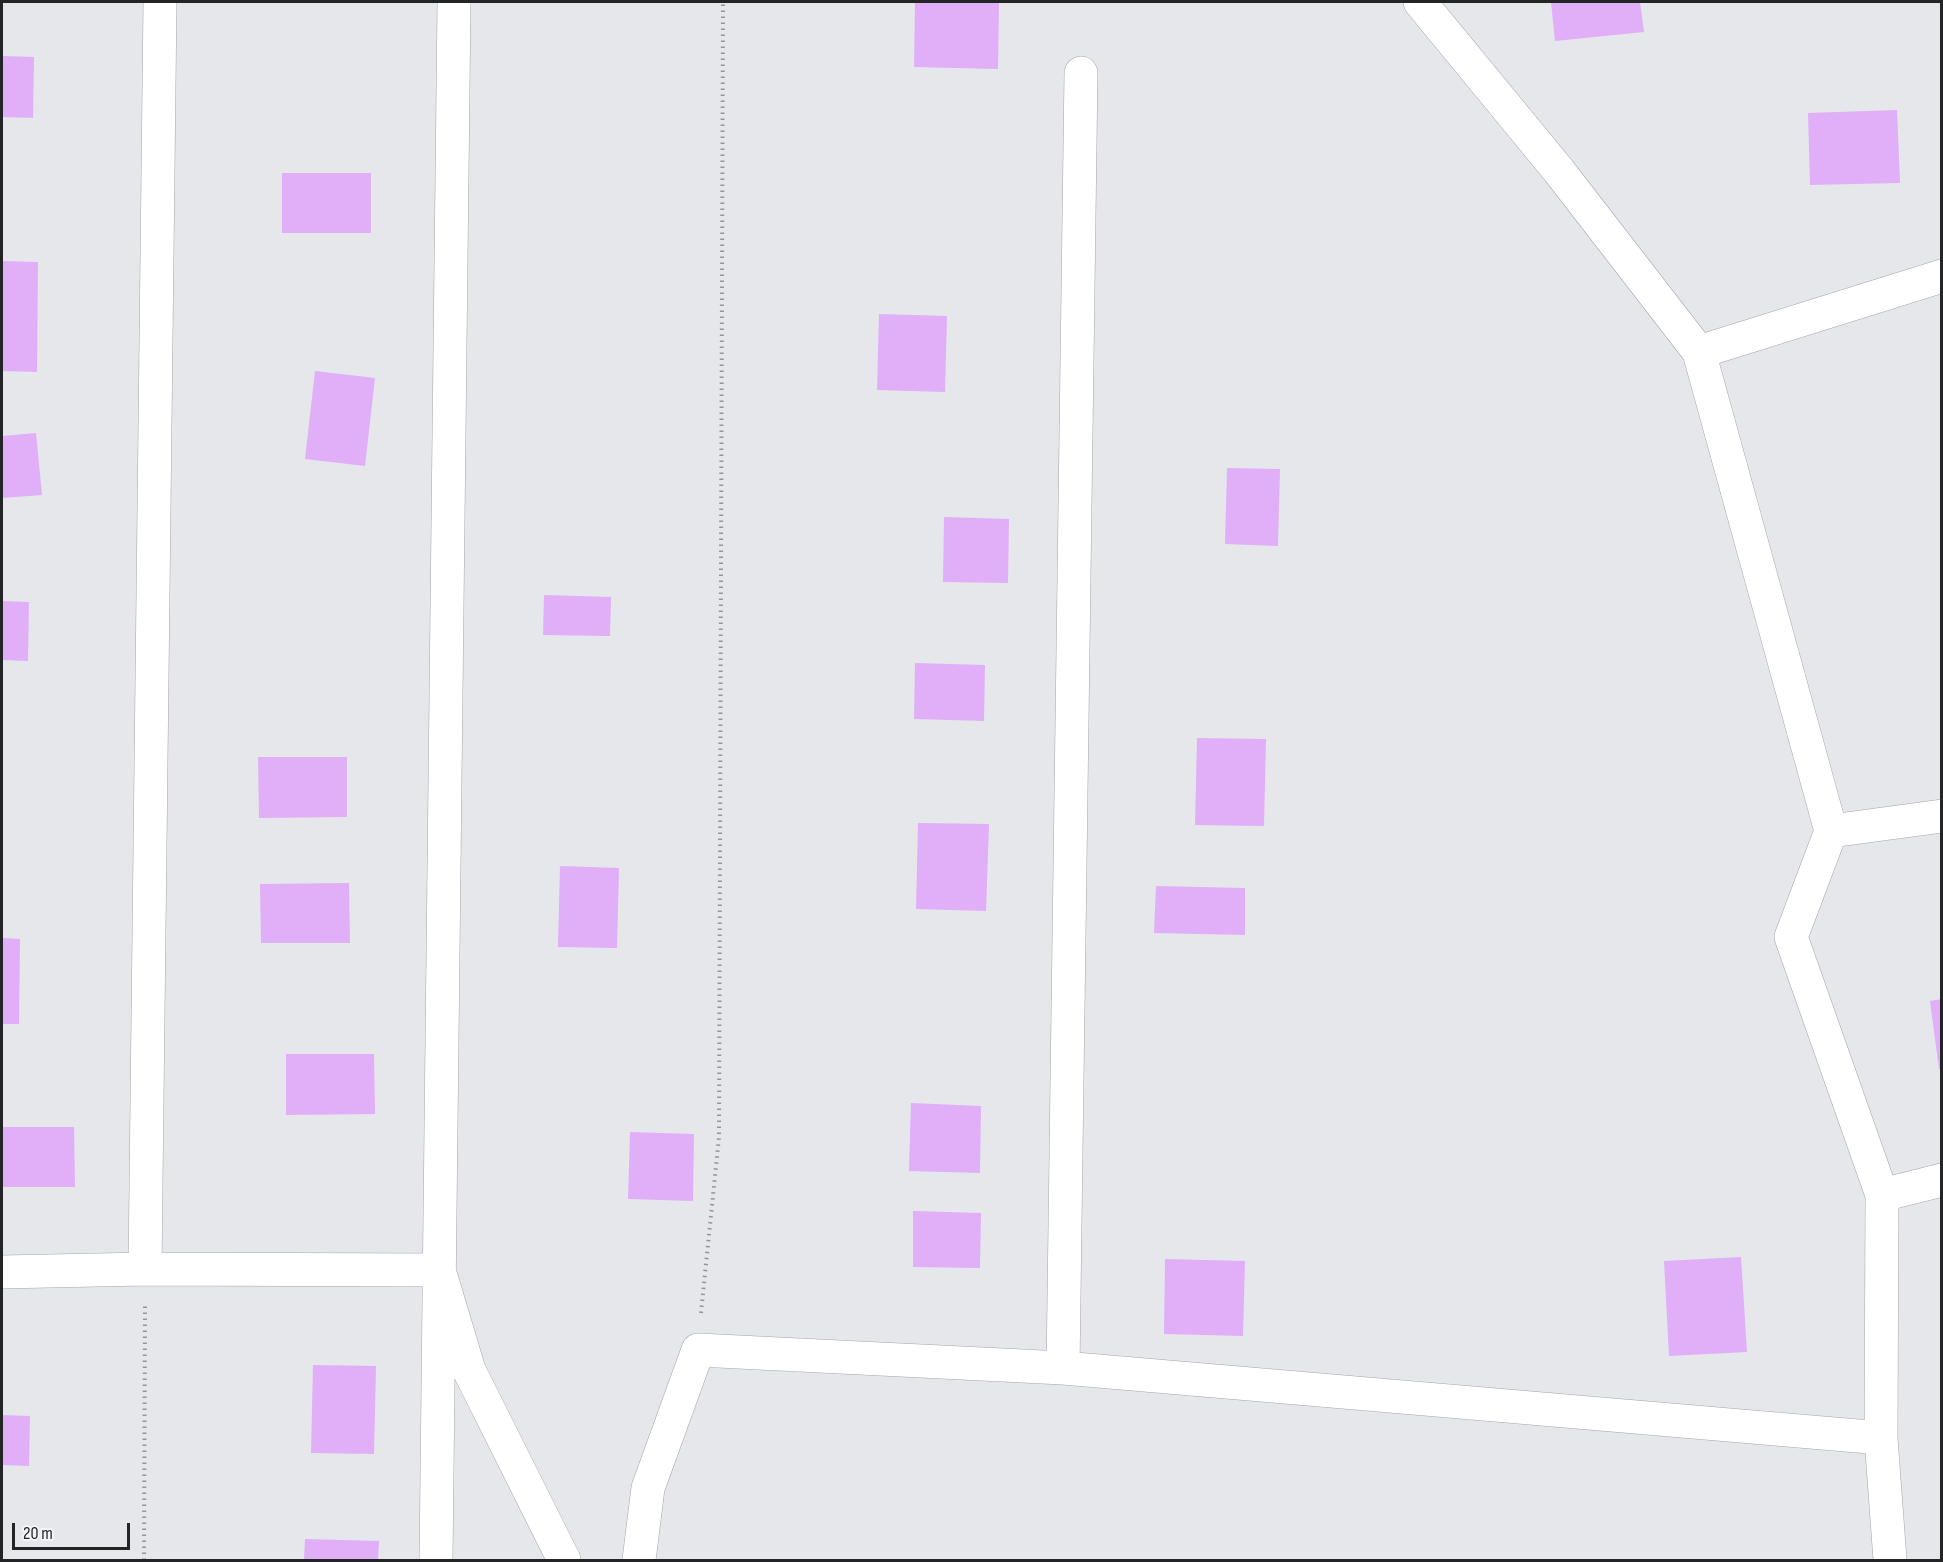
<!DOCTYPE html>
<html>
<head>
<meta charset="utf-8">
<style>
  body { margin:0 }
  #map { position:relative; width:1943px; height:1562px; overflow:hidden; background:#e5e7eb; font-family:"Sofia Sans Condensed",sans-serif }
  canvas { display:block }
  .frame { position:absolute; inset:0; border:3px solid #232426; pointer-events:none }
  .scale { position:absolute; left:12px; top:1523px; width:118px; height:27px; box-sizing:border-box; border:3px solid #232426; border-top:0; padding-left:8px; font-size:18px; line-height:21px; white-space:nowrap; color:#232426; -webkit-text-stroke:4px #f2f4f9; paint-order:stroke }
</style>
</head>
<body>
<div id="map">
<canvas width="1943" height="1562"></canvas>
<div class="frame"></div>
<div class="scale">20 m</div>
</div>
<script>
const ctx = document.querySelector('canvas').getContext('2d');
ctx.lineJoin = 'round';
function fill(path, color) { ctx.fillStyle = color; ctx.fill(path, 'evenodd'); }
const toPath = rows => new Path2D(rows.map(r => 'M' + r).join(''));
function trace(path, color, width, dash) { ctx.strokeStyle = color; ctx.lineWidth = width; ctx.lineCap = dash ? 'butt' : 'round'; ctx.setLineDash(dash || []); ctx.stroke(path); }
fill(toPath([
  [915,2,999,2,998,69,914,67],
  [1551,2,1640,2,1644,32,1555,41],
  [2,56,34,57,33,118,2,117],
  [1897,110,1900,183,1810,185,1808,113],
  [282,173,371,173,371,233,282,233],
  [2,261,38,262,37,372,2,371],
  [879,314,947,316,945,392,877,390],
  [315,371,375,378,365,466,305,459],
  [36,433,42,495,2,498,2,436],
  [1227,468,1280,469,1278,546,1225,544],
  [944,517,1009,519,1008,583,943,582],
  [544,595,611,597,610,636,543,635],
  [2,601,29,602,28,661,2,660],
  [915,663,985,665,984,721,914,719],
  [1197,738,1266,739,1264,826,1195,825],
  [258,757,347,757,347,817,259,818],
  [918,823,989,824,986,911,916,909],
  [560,866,619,868,617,948,558,947],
  [349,883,350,943,261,943,260,884],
  [1156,886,1245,888,1245,935,1154,933],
  [2,938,20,939,19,1024,2,1024],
  [1942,999,1942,1069,1939,1069,1930,1001],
  [286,1054,374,1054,375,1114,286,1115],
  [911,1103,981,1106,980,1173,909,1171],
  [2,1127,74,1127,75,1187,2,1187],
  [630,1132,694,1134,693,1201,628,1199],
  [913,1211,981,1213,980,1268,913,1267],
  [1741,1257,1747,1352,1669,1356,1664,1261],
  [1165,1259,1245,1261,1243,1336,1164,1334],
  [313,1365,376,1366,374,1454,311,1453],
  [2,1415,30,1416,29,1466,2,1465],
  [305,1539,379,1541,378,1560,304,1560]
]), '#e1aef8');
const minor = toPath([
  [1420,2,1559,171,1699,352],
  [1831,831,1699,352,1942,276],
  [1882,1195,1942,1180],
  [145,1269,160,2],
  [2,1272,145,1269,439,1270,469,1370,564,1560],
  [1063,1368,1081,73],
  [436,1560,454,2],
  [639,1560,648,1488,698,1350,1063,1368,1881,1438],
  [1890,1560,1881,1438,1882,1195,1791,937,1831,831,1942,816]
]);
trace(minor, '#a3a5a9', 34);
trace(toPath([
  [701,1313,719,1137,723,2],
  [144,1560,145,1306]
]), '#949599', 4, [1.5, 4.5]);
trace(minor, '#fff', 33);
</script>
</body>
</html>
